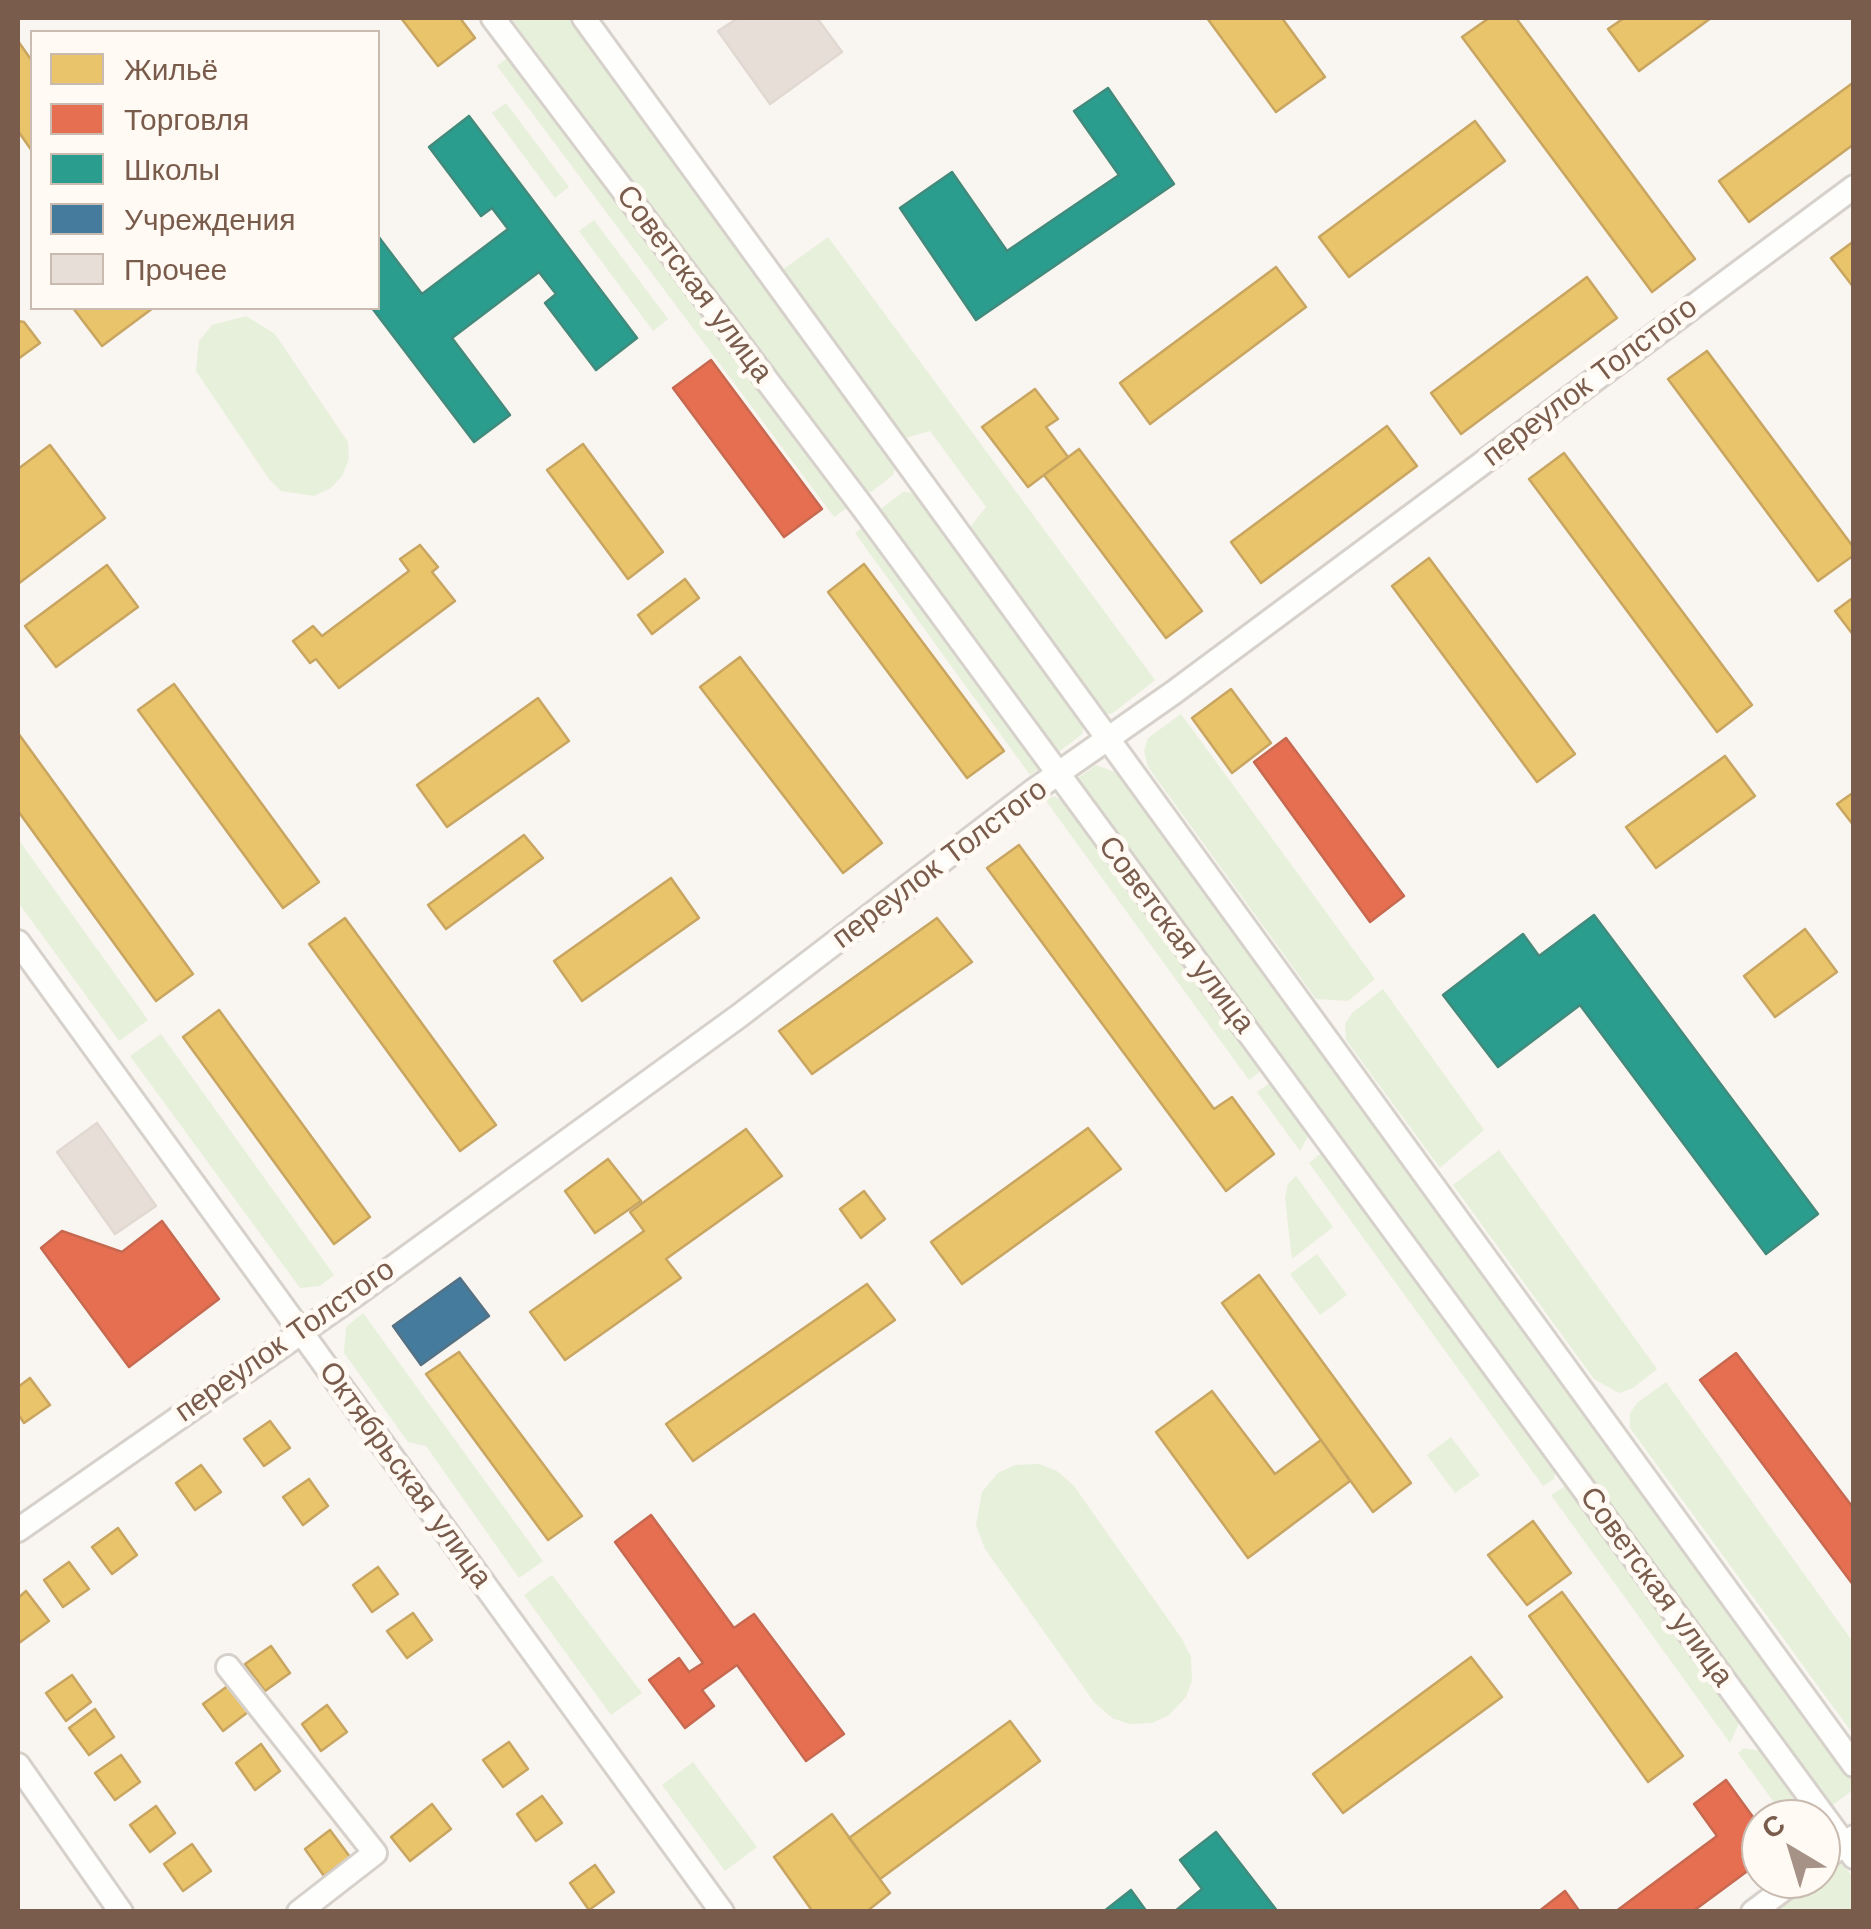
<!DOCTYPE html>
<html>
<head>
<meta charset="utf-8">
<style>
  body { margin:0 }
  #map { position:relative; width:1871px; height:1929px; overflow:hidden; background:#f9f5f0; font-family:"Work Sans",sans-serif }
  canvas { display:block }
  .frame { position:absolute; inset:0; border:20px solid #7a5c4d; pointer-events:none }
  .legend { position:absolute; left:30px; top:30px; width:350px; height:280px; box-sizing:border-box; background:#fffaf3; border:2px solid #cabbb1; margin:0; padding:12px 18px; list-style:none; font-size:30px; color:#7a5c4d }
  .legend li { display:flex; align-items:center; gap:20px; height:50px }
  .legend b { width:50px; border:2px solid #cabbb1 }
  .north { position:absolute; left:1741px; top:1799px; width:100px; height:100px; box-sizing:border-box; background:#fffaf3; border:2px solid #cabbb1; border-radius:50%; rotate:322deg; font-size:28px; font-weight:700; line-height:40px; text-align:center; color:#7a5c4d }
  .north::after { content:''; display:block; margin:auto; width:35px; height:45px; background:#a69286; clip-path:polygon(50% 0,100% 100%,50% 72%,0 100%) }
</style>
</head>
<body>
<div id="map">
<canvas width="1871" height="1929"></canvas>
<div class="frame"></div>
<ul class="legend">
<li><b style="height:28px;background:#e9c46a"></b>Жильё</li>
<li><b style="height:28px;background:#e76f51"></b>Торговля</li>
<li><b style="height:28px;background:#2a9d8f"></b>Школы</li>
<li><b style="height:28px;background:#457b9d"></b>Учреждения</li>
<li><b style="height:28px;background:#e6ded7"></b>Прочее</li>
</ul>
<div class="north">С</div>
</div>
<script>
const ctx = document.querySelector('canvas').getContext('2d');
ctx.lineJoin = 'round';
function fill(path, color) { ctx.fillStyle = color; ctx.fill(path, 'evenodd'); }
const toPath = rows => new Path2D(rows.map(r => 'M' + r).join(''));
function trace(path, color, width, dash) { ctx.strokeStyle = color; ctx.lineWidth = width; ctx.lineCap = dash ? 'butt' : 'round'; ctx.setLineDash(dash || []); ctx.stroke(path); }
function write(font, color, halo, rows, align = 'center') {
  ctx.font = font + ' "Work Sans",sans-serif'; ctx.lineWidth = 10; ctx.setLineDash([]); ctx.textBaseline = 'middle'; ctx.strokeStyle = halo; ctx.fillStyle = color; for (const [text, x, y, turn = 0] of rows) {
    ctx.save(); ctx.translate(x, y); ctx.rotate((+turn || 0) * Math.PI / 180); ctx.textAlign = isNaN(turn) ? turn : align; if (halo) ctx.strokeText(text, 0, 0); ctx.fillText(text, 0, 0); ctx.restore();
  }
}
fill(toPath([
  [511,18,569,18,896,464,893,475,883,483,871,492,860,490],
  [510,56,847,508,834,517,497,66],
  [506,103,569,187,555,198,492,113],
  [594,220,668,319,653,331,579,231],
  [828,237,1155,680,1113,713,1102,715,967,531,986,507,930,431,899,440,777,274],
  [246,316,275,334,348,442,349,459,342,476,331,488,314,496,281,491,269,479,196,371,199,341,212,325],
  [903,492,916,493,1084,723,1082,734,1059,752,1048,750,880,519,882,508],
  [867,524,1043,766,1030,775,855,533],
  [1181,714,1375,979,1348,1001,1316,999,1148,767,1144,751,1148,738],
  [1096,765,1117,773,1853,1780,1853,1790,1830,1807,1074,781],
  [1053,796,1069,803,1265,1068,1249,1080,1046,801],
  [18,839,148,1020,119,1041,18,902],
  [1383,989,1484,1130,1440,1168,1346,1040,1345,1024,1352,1013],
  [161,1034,334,1275,320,1286,300,1288,130,1056],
  [1274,1080,1310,1133,1300,1151,1257,1092],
  [1325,1150,1558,1464,1554,1479,1543,1486,1309,1163],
  [1499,1150,1657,1369,1633,1388,1619,1393,1594,1379,1453,1185],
  [1296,1176,1333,1227,1292,1259,1285,1198,1288,1184],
  [1317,1254,1347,1295,1320,1315,1290,1274],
  [363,1313,543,1561,519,1578,426,1446,408,1442,344,1353,346,1327],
  [1666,1382,1853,1642,1853,1734,1630,1428,1630,1413,1637,1403],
  [1451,1437,1480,1475,1455,1493,1427,1455],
  [1039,1464,1057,1471,1074,1486,1182,1639,1191,1657,1192,1680,1186,1697,1169,1715,1152,1723,1129,1724,1112,1718,1094,1702,985,1549,976,1525,982,1492,998,1473,1015,1465],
  [1567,1485,1743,1714,1730,1743,1551,1495],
  [552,1575,642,1693,611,1715,524,1595],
  [1744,1748,1765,1752,1816,1819,1786,1819,1738,1753],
  [693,1762,757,1847,725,1871,662,1785],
  [1842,1863,1853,1878,1853,1911,1776,1911]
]), '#e7f0db');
const homes = toPath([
  [401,18,460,18,475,38,438,66,401,18],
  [1207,18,1282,18,1325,77,1276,112,1207,18],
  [1489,18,1516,18,1695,259,1652,292,1462,37,1489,18],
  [1624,18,1711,18,1639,71,1608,29,1624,18],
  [18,41,32,61,32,151,18,131,18,41],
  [1854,82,1854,144,1749,222,1719,181,1854,82],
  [1475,121,1505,161,1349,277,1319,237,1475,121],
  [1854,241,1854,288,1831,258,1854,241],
  [1276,267,1306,307,1150,424,1120,383,1276,267],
  [1587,277,1617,318,1461,434,1431,393,1587,277],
  [73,308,153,308,102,346,73,308],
  [18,321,24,322,40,343,18,359,18,321],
  [1707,351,1854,548,1854,555,1818,581,1668,379,1707,351],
  [1035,389,1058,419,1046,427,1068,457,1028,487,982,427,1035,389],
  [1387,426,1417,466,1261,583,1231,542,1387,426],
  [583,444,663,552,628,579,547,470,583,444],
  [50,445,105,518,18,584,18,469,50,445],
  [1079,449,1202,611,1166,638,1044,475,1079,449],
  [1564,453,1752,705,1717,732,1529,479,1564,453],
  [420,545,438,567,432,572,455,601,339,688,316,659,310,663,293,641,313,626,322,636,409,571,400,559,420,545],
  [1429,558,1575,754,1537,782,1392,586,1429,558],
  [864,564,1004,751,967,778,828,592,864,564],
  [107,565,138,607,56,667,25,626,107,565],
  [685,579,699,598,652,634,638,615,685,579],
  [1854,597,1854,636,1835,611,1854,597],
  [740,657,882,843,843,873,700,687,740,657],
  [174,684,319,882,283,908,138,710,174,684],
  [1231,689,1271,743,1232,773,1192,718,1231,689],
  [538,698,569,741,447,827,417,785,538,698],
  [18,733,193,974,156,1001,18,811,18,733],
  [1725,756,1755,796,1656,868,1626,827,1725,756],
  [1854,792,1854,826,1837,804,1854,792],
  [524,835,543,858,446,929,428,905,524,835],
  [1019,845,1214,1109,1232,1097,1274,1154,1226,1191,987,868,1019,845],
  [671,878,699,918,582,1001,554,961,671,878],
  [345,918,496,1125,460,1151,309,944,345,918],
  [937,918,972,962,812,1074,779,1031,937,918],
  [1805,929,1837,972,1775,1017,1744,976,1805,929],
  [219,1010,370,1217,334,1244,183,1037,219,1010],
  [1088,1128,1121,1169,962,1284,931,1242,1088,1128],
  [746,1129,782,1176,666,1259,681,1278,565,1360,530,1312,644,1231,630,1212,746,1129],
  [608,1159,641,1201,595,1233,565,1191,608,1159],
  [864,1191,885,1219,861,1238,840,1209,864,1191],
  [1259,1275,1411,1483,1373,1512,1222,1303,1259,1275],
  [867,1284,895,1320,693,1461,666,1424,867,1284],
  [459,1352,582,1516,548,1540,426,1374,459,1352],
  [30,1378,50,1405,24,1423,18,1414,18,1387,30,1378],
  [1212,1391,1275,1474,1321,1440,1350,1481,1248,1558,1156,1432,1212,1391],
  [270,1421,290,1448,264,1466,244,1439,270,1421],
  [201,1465,221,1492,195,1510,176,1483,201,1465],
  [309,1479,328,1506,303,1525,283,1497,309,1479],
  [1533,1521,1571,1573,1527,1605,1488,1555,1533,1521],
  [118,1528,137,1555,112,1574,92,1547,118,1528],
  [69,1562,89,1589,63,1607,44,1580,69,1562],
  [378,1567,398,1594,372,1612,353,1585,378,1567],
  [26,1591,49,1621,19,1643,18,1598,26,1591],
  [1562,1592,1683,1756,1648,1782,1529,1616,1562,1592],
  [413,1613,432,1640,407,1658,387,1631,413,1613],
  [271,1646,290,1673,265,1691,245,1664,271,1646],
  [1471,1657,1502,1697,1343,1813,1313,1774,1471,1657],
  [72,1675,91,1702,66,1721,46,1693,72,1675],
  [229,1685,248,1712,223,1731,203,1704,229,1685],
  [327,1705,347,1732,321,1751,302,1724,327,1705],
  [95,1709,114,1737,89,1755,69,1728,95,1709],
  [1010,1721,1040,1761,880,1879,849,1838,1010,1721],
  [509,1742,528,1769,503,1787,483,1760,509,1742],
  [261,1744,280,1771,255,1790,236,1763,261,1744],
  [121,1755,140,1782,115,1800,95,1773,121,1755],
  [542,1796,562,1823,536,1841,517,1814,542,1796],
  [432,1804,451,1829,410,1861,391,1837,432,1804],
  [156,1806,175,1833,150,1852,130,1825,156,1806],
  [832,1814,890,1893,866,1912,813,1912,774,1857,832,1814],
  [330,1830,350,1857,324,1876,305,1849,330,1830],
  [192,1844,211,1871,183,1891,164,1864,192,1844],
  [595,1865,614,1892,589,1910,570,1883,595,1865]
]);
fill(homes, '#e9c46a');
trace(homes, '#c8a561', 2.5);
const shops = toPath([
  [711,360,822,509,784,537,673,388,711,360],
  [1286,738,1404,896,1370,922,1254,762,1286,738],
  [162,1221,219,1299,129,1367,41,1248,62,1231,122,1252,162,1221],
  [1736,1353,1854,1509,1854,1586,1700,1380,1736,1353],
  [651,1515,734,1628,754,1614,844,1734,806,1761,737,1665,702,1690,714,1706,685,1728,649,1680,679,1658,689,1672,703,1663,615,1542,651,1515],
  [1726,1780,1761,1828,1761,1861,1692,1912,1615,1912,1717,1836,1694,1804,1726,1780],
  [1565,1891,1580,1912,1538,1912,1565,1891]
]);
fill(shops, '#e76f51');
trace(shops, '#c66950', 2.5);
const schools = toPath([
  [1108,88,1174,184,976,320,900,208,952,172,1007,251,1119,175,1074,111,1108,88],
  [469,116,637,338,596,370,545,303,556,294,539,272,452,338,510,415,474,442,372,308,378,308,378,236,422,294,508,229,492,208,481,216,429,147,469,116],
  [1594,915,1818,1214,1766,1254,1580,1005,1498,1067,1443,995,1523,934,1539,956,1594,915],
  [1216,1832,1278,1912,1174,1912,1202,1889,1180,1860,1216,1832],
  [1131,1890,1147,1912,1103,1912,1131,1890]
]);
fill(schools, '#2a9d8f');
trace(schools, '#428a7b', 2.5);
const public = toPath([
  [460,1278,489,1316,421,1365,393,1326,460,1278]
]);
fill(public, '#457b9d');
trace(public, '#557285', 2.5);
const building = toPath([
  [738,18,817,18,842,52,770,104,718,31,738,18],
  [97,1123,156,1206,115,1234,57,1152,97,1123]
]);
fill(building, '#e6ded7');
trace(building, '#e2d8d2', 2.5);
const minor = toPath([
  [493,18,864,509,1854,1857],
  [584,18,1854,1765],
  [18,942,722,1912],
  [18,1530,355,1295,739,1016,1033,791,1173,693,1854,187],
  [228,1667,375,1853,299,1912],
  [18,1765,121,1912],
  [1821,1861,1854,1837],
  [1753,1912,1797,1879]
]);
trace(minor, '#d7d1cb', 28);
trace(minor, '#fefefd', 22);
write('30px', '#7a5c4d', '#fffaf3', [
  ["Советская улица",694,284,53],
  ["переулок Толстого",1590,382,-37],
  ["переулок Толстого",940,864,-37],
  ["Советская улица",1176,935,53],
  ["переулок Толстого",285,1341,-35],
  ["Октябрьская улица",405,1475,54],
  ["Советская улица",1656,1587,54]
]);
</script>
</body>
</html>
